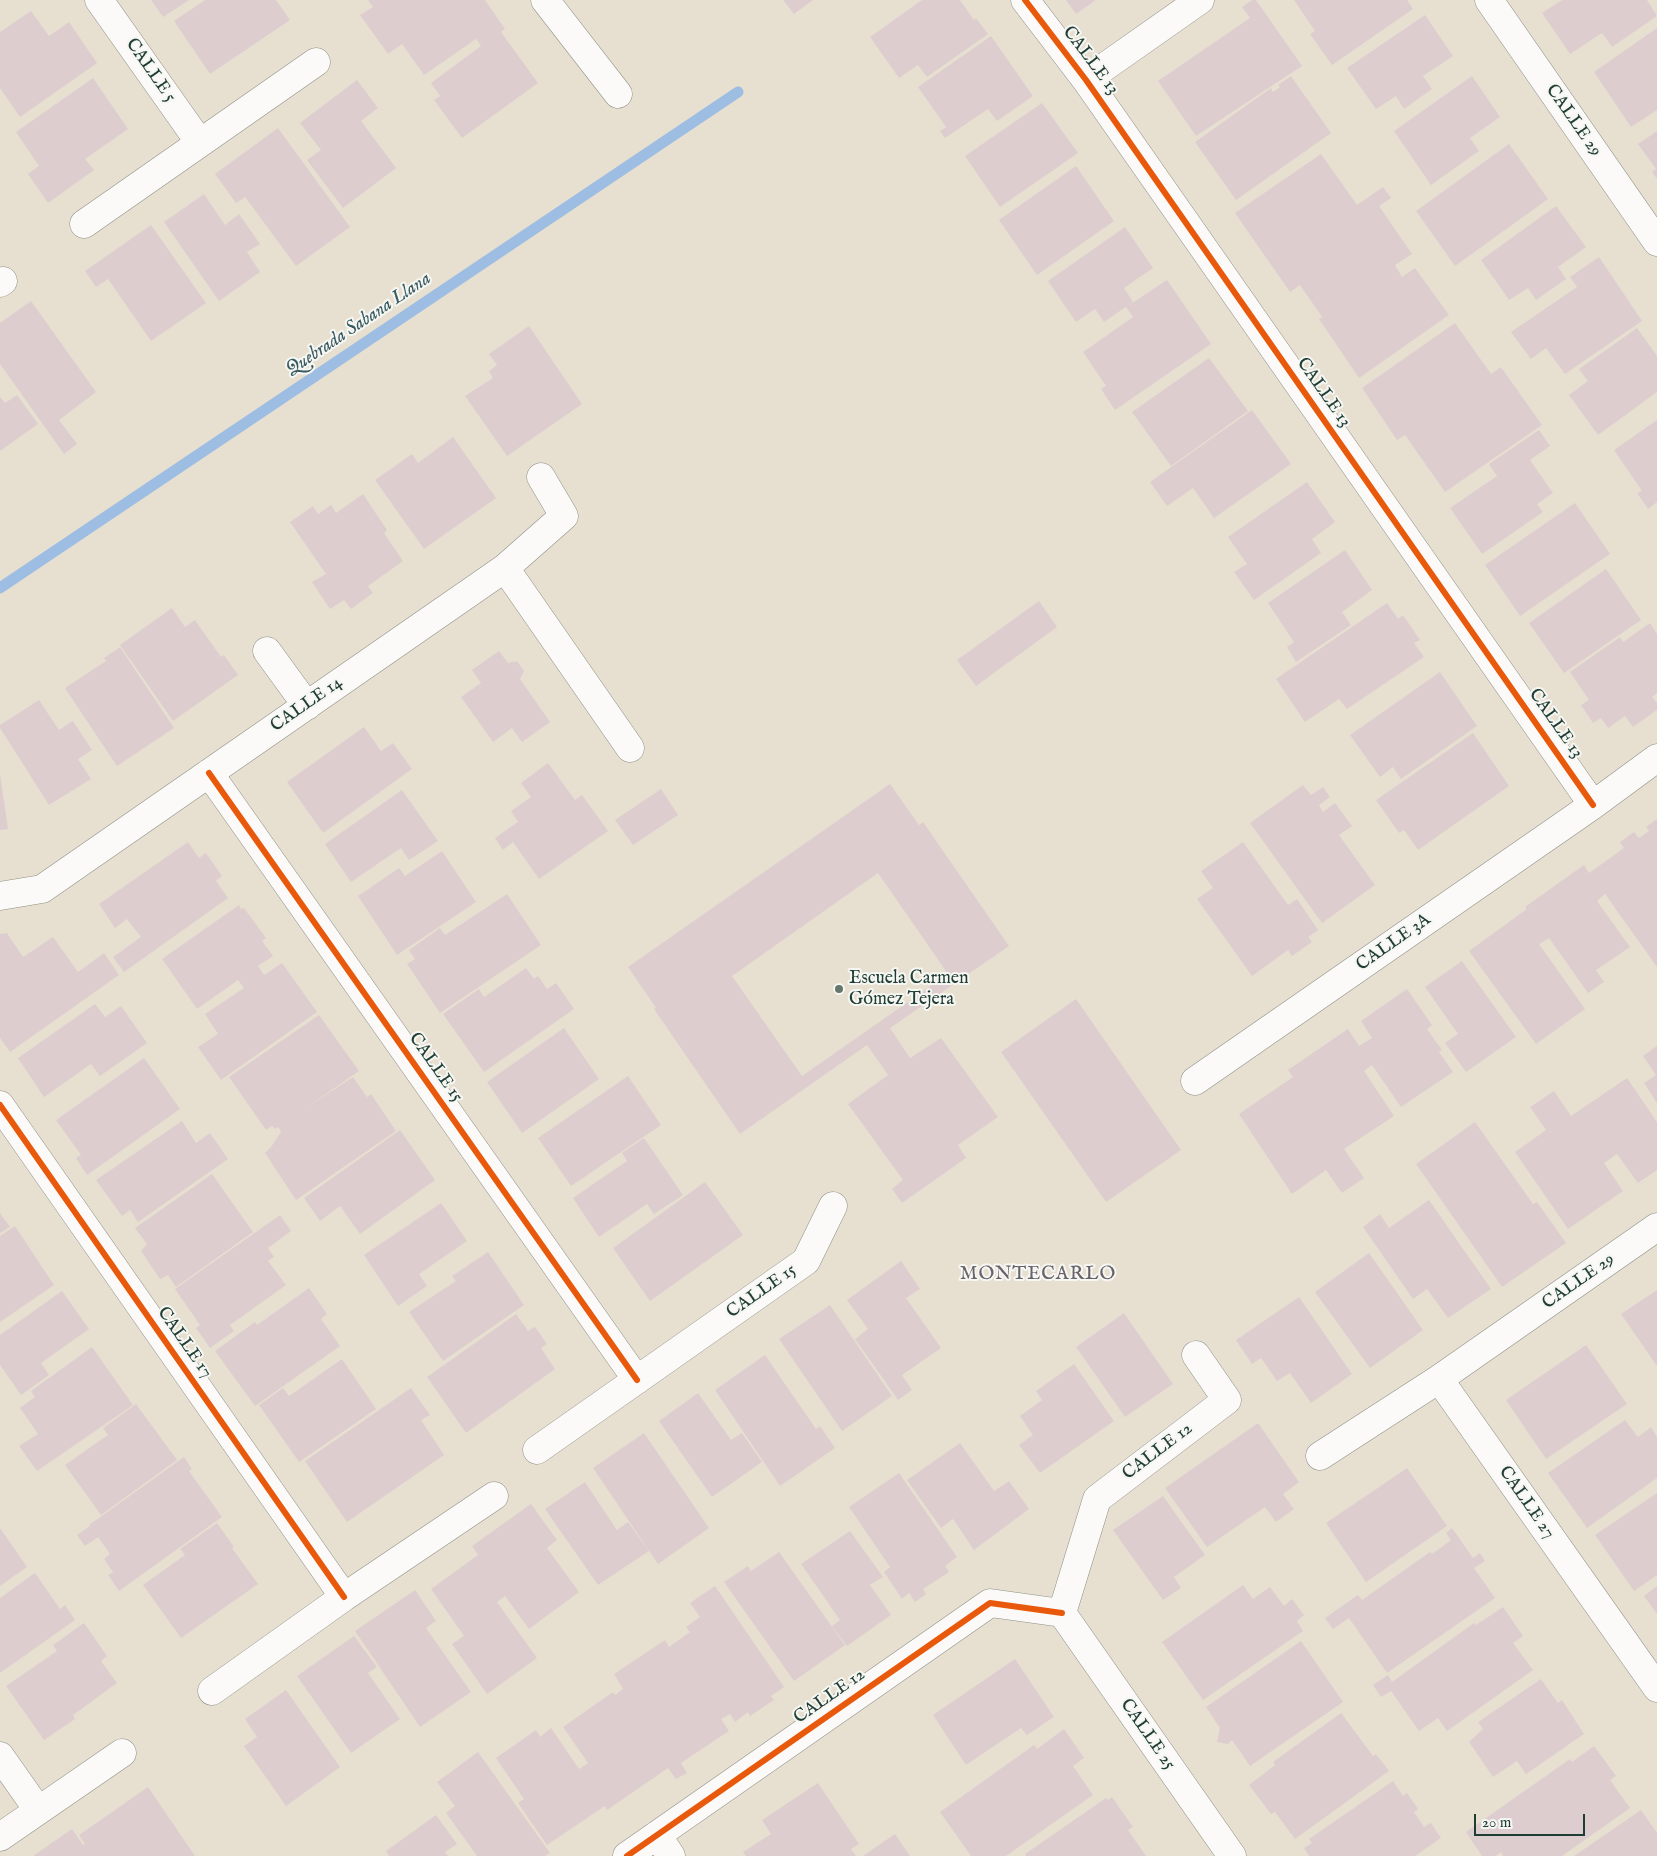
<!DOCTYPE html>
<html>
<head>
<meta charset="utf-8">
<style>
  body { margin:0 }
  #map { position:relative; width:1657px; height:1856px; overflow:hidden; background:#e7e0d1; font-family:"IM FELL English",serif }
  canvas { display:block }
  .scale { position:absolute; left:1474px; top:1814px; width:111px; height:22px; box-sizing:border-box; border:2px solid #1f3d34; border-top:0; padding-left:6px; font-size:15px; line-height:18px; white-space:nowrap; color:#1f3d34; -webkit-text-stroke:4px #f6f6f2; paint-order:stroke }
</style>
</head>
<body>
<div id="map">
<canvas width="1657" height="1856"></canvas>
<div class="scale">20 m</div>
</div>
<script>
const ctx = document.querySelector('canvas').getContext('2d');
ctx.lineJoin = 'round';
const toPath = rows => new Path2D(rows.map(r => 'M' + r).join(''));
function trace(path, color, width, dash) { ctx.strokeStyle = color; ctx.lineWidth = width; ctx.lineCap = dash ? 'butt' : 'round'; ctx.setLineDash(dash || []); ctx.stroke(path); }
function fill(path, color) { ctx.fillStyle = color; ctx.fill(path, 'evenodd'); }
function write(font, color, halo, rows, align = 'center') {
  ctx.font = font + ' "IM FELL English",serif'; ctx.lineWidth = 4; ctx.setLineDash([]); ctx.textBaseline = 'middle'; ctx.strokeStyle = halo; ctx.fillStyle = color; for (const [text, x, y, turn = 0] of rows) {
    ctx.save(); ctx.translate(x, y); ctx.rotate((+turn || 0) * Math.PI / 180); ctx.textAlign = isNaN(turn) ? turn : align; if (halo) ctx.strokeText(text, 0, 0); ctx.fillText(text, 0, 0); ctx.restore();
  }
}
trace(toPath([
  [0,588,738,92]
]), '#9ebde2', 11);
fill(toPath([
  [151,0,189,0,163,17],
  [205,0,276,0,290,20,210,74,174,21],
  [368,0,485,0,505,29,501,32,538,83,462,138,434,100,440,96,431,83,481,46,476,39,424,75,402,44,388,54,360,15,373,7],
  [783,0,813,0,794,14],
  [922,0,960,0,974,20,976,18,988,34,927,77,918,65,899,78,870,37],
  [1066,0,1096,0,1076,14],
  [1252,0,1256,0,1302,66,1196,136,1158,81,1250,18,1242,7],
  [1294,0,1407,0,1413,9,1332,65,1310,34,1315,31],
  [1562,0,1647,0,1657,16,1612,47,1602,33,1570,54,1542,13],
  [31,11,49,36,69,22,97,63,20,117,0,88,0,32],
  [1425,15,1453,56,1423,76,1432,89,1404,109,1396,96,1376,109,1347,68],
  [1657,28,1657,110,1631,127,1594,72],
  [991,36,1033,96,997,121,988,109,945,138,940,131,946,127,918,87],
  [1291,76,1331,133,1236,200,1195,142,1271,88,1273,92,1280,87,1278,85],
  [1472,76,1500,117,1470,138,1479,151,1431,185,1394,131],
  [93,78,128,129,85,159,94,170,48,203,28,174,39,166,16,132],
  [357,80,378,108,361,121,396,168,343,208,307,160,321,150,300,123],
  [1042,103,1078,153,1000,207,965,156],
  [278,128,350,227,296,266,245,197,236,203,215,174],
  [1657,131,1657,179,1652,172,1656,169,1638,144],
  [1509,144,1548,199,1455,266,1416,211],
  [1321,154,1357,205,1383,187,1391,198,1379,206,1412,254,1395,265,1402,277,1415,268,1449,315,1359,378,1319,319,1322,317,1300,285,1290,292,1235,213],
  [1076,166,1114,221,1037,275,999,220],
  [204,194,225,225,239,214,260,244,247,252,260,272,219,301,164,222],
  [1556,206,1586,247,1558,267,1566,279,1536,300,1528,288,1509,300,1481,260],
  [151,225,206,303,151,341,108,279,96,287,85,271],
  [1125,227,1153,268,1124,288,1133,302,1104,322,1095,309,1076,322,1048,281],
  [1599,257,1642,321,1565,374,1546,348,1531,359,1511,332,1577,287,1570,277],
  [1167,280,1211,344,1115,410,1101,389,1106,386,1083,352,1133,317,1126,307],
  [31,301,96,392,59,420,77,444,64,454,0,364,0,323],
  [1455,323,1491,374,1501,367,1542,425,1445,492,1405,435,1397,440,1362,388],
  [529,326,582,404,507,456,465,396,493,378,489,371,497,365,489,354],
  [1637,328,1657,356,1657,392,1598,435,1569,395,1588,381,1579,369],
  [1209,358,1248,411,1171,466,1132,412],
  [17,395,38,424,0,451,0,397,5,403],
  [1252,410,1291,464,1214,518,1193,488,1167,506,1150,482],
  [1657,420,1657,502,1648,509,1637,493,1642,491,1614,450],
  [1539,430,1550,446,1530,460,1553,493,1537,504,1543,512,1482,554,1450,508,1497,476,1489,464],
  [453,437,496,498,424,549,375,480,412,454,418,463],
  [1307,482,1335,522,1312,539,1321,553,1254,600,1234,572,1247,564,1228,537],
  [363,494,387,530,384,533,403,561,368,586,373,593,351,609,344,600,330,609,312,582,326,574,290,522,313,506,318,514,331,505,336,513],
  [1575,503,1610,554,1520,616,1485,565],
  [1345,550,1372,590,1342,612,1351,625,1296,662,1287,647,1294,642,1268,603],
  [1606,569,1641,620,1564,673,1529,623],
  [1039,601,1057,627,976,686,957,660],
  [1387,603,1398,619,1403,615,1420,640,1414,643,1424,657,1347,709,1339,699,1305,722,1276,679],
  [172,608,185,627,195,620,221,657,224,655,238,675,173,721,120,645],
  [1650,623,1657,634,1657,693,1652,697,1657,703,1657,710,1633,727,1625,716,1608,728,1601,718,1593,723,1581,705,1589,700,1570,672,1620,637,1623,642],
  [120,647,174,728,117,766,65,688,106,661,104,658],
  [499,651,508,663,517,661,524,671,520,679,550,722,522,742,512,728,493,742,461,697,481,683,472,670],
  [1440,672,1477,726,1401,779,1393,767,1380,777,1350,735],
  [39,700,59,730,73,721,92,750,78,759,91,779,49,805,0,728,0,725],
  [364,727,381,751,393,743,412,769,323,833,287,782],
  [1473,733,1509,786,1418,850,1404,830,1399,833,1376,800],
  [548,763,575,800,582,795,608,831,539,879,513,842,503,850,495,838,518,822,511,811,531,797,521,783],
  [0,774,8,829,0,830],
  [890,784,919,825,923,822,1009,946,890,1028,910,1058,941,1038,998,1117,958,1145,966,1158,902,1203,892,1189,903,1180,848,1104,888,1075,867,1045,740,1134,654,1009,656,1008,628,967],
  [878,873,948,974,802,1076,732,976],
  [1303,785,1311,795,1323,787,1330,797,1319,805,1323,812,1335,803,1352,826,1339,835,1375,885,1322,923,1250,823],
  [661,789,678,815,633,845,615,820],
  [402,790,438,841,409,860,401,848,351,882,325,844],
  [1657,819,1657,967,1605,894,1597,901,1630,947,1596,970,1604,982,1588,993,1549,938,1539,944,1585,1009,1536,1044,1469,951,1527,909,1525,907,1584,865,1589,873,1624,848,1620,842,1634,832,1639,838,1649,831,1646,827],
  [188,842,199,858,206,853,222,876,216,881,228,898,124,972,113,957,141,937,127,919,115,928,99,904],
  [1243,842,1288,905,1297,899,1318,930,1308,937,1312,942,1292,956,1288,950,1252,976,1197,899,1213,888,1201,871],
  [442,851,476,902,397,955,358,896,399,868,405,876],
  [507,894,541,945,440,1013,407,964,415,959,409,950,440,928,445,935],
  [239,905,241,909,244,908,266,938,262,941,273,956,258,966,264,975,282,963,317,1012,221,1080,198,1047,218,1034,205,1014,244,988,238,980,197,1009,162,959],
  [7,933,23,957,53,937,78,972,104,953,119,975,10,1052,0,1038,0,934],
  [1462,961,1516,1037,1466,1072,1445,1043,1458,1034,1425,987],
  [526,968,534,979,538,976,547,989,556,983,574,1009,484,1072,443,1014,479,989,484,997],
  [1407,989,1432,1025,1427,1029,1442,1050,1439,1052,1453,1072,1401,1107,1372,1065,1364,1071,1394,1116,1344,1149,1364,1178,1342,1193,1326,1170,1292,1194,1239,1114,1293,1077,1288,1070,1348,1029,1359,1046,1372,1038,1361,1021],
  [1076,999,1181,1150,1106,1202,1001,1052],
  [95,1004,105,1017,121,1006,147,1043,100,1076,91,1064,44,1097,18,1058],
  [319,1015,359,1071,306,1108,353,1077,367,1097,371,1094,396,1131,296,1200,265,1153,271,1147,281,1132,278,1127,275,1129,272,1126,266,1130,229,1077],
  [564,1028,599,1079,522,1133,487,1082],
  [1657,1046,1657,1103,1644,1083,1656,1075,1643,1056],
  [144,1058,180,1109,87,1175,76,1158,81,1155,56,1120],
  [628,1076,661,1125,571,1186,538,1138],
  [1627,1078,1657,1122,1657,1170,1638,1183,1617,1154,1604,1163,1623,1191,1568,1229,1515,1152,1546,1130,1530,1107,1554,1091,1571,1116],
  [182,1121,196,1143,210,1133,228,1159,138,1222,130,1210,122,1216,96,1180],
  [1475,1122,1533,1204,1537,1202,1566,1243,1502,1287,1416,1164],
  [400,1130,435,1180,360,1234,340,1206,320,1221,304,1198],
  [644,1138,683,1195,654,1214,647,1204,599,1237,573,1198,627,1161,622,1153],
  [212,1174,253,1232,176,1287,168,1275,160,1279,141,1251,147,1244,135,1228],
  [705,1182,743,1235,650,1301,613,1248],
  [1429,1200,1491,1289,1448,1318,1427,1289,1413,1299,1363,1227,1380,1214,1389,1228],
  [441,1203,467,1241,419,1274,427,1286,398,1306,364,1255],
  [0,1213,10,1227,0,1233],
  [280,1215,291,1231,268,1248,274,1257,268,1261,286,1285,230,1325,234,1331,210,1348,196,1328,200,1325,175,1289],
  [15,1226,54,1285,0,1322,0,1236],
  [488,1252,524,1305,443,1361,409,1312,456,1281,452,1276],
  [1369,1253,1423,1330,1370,1368,1315,1292],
  [901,1261,920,1289,906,1298,941,1348,902,1375,912,1390,898,1400,855,1339,868,1329,847,1300],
  [309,1288,327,1314,321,1319,340,1346,255,1406,215,1351,255,1322,257,1325],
  [1657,1290,1657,1366,1621,1314],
  [62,1291,89,1329,41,1363,49,1375,21,1395,0,1365,0,1335],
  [1299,1297,1352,1374,1311,1403,1290,1373,1277,1381,1261,1358,1252,1364,1236,1340],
  [830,1305,892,1396,842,1431,779,1339],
  [1124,1313,1173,1384,1125,1417,1076,1347],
  [516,1314,528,1331,535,1327,547,1344,541,1348,555,1369,466,1433,427,1377],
  [1586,1345,1627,1404,1546,1459,1506,1400],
  [92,1347,133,1405,37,1471,19,1446,38,1434,20,1408,35,1397,31,1391],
  [765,1355,816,1429,820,1426,835,1448,780,1486,715,1390],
  [342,1359,376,1409,299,1462,259,1405,283,1388,289,1396],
  [1074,1364,1114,1421,1040,1473,1019,1445,1033,1435,1020,1416,1042,1400,1036,1391],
  [411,1388,430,1415,421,1420,444,1455,347,1522,305,1461],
  [698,1393,731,1440,742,1433,762,1462,712,1497,659,1421],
  [136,1404,177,1460,101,1515,65,1465,108,1435,103,1428],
  [1625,1420,1638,1437,1651,1427,1657,1437,1657,1478,1587,1528,1548,1473],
  [1258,1423,1299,1482,1283,1494,1294,1509,1276,1522,1265,1507,1207,1547,1165,1488],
  [644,1433,709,1528,658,1564,593,1468],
  [960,1443,994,1491,1009,1481,1029,1509,974,1550,953,1519,941,1528,907,1480],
  [184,1457,192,1469,189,1471,222,1517,119,1591,108,1575,113,1572,104,1559,110,1554,98,1537,85,1546,77,1535,90,1526,89,1525],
  [1407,1468,1447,1526,1366,1582,1326,1523],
  [899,1473,957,1557,945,1566,949,1572,923,1589,926,1594,915,1602,909,1593,902,1599,884,1572,890,1567,849,1507],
  [585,1482,617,1530,628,1522,649,1551,598,1585,545,1509],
  [1657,1493,1657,1575,1634,1591,1595,1535],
  [1163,1496,1205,1555,1174,1577,1181,1588,1163,1600,1113,1530],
  [531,1504,557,1540,547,1548,579,1592,529,1629,505,1596,497,1602,537,1658,487,1694,452,1644,464,1636,431,1589,478,1555,472,1546],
  [217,1523,234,1547,232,1548,258,1584,181,1638,143,1585,185,1555,180,1549],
  [0,1528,27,1567,0,1586],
  [1452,1528,1473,1558,1480,1553,1485,1561,1474,1568,1495,1598,1387,1673,1349,1618,1333,1629,1325,1618,1358,1595,1362,1600,1430,1552,1432,1554,1451,1540,1446,1533],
  [850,1531,883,1577,870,1585,891,1615,847,1646,832,1626,840,1620,801,1564],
  [779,1552,845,1645,794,1681,724,1582,748,1566,751,1571],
  [35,1573,60,1609,65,1605,75,1620,0,1673,0,1598],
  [1243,1585,1253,1599,1270,1587,1284,1606,1292,1599,1304,1615,1297,1621,1303,1631,1203,1700,1162,1642],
  [715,1586,784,1687,771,1696,774,1700,750,1716,748,1712,735,1722,730,1714,721,1719,729,1731,681,1763,687,1773,676,1779,668,1768,607,1810,605,1806,547,1845,518,1803,524,1799,496,1758,536,1730,540,1737,551,1728,579,1769,588,1763,563,1727,613,1692,615,1695,623,1689,614,1674,665,1640,669,1647,690,1632,686,1627,700,1617,690,1603],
  [1657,1586,1657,1614,1644,1596],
  [415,1590,436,1621,426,1628,471,1692,420,1727,355,1631],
  [1503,1607,1523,1636,1513,1643,1533,1670,1447,1731,1438,1718,1419,1731,1391,1691,1381,1697,1373,1685,1388,1675,1392,1682,1474,1623,1476,1625],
  [84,1623,107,1656,101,1661,117,1683,73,1715,75,1719,44,1740,6,1686,57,1651,53,1645],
  [354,1636,377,1667,368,1673,400,1719,351,1753,297,1676],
  [1301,1641,1343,1702,1250,1766,1232,1740,1228,1744,1217,1742,1220,1728,1206,1707],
  [1015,1659,1054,1717,1027,1735,1021,1728,966,1765,933,1715],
  [1541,1679,1558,1703,1562,1700,1584,1734,1526,1774,1517,1761,1493,1777,1469,1742,1483,1729,1478,1722],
  [286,1690,340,1767,286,1806,244,1746,257,1737,245,1719],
  [1341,1713,1373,1756,1376,1754,1389,1771,1295,1839,1275,1812,1271,1814,1249,1785,1275,1765,1273,1762],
  [1064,1729,1084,1758,1073,1766,1093,1795,1006,1856,971,1856,940,1812,1034,1745,1037,1749],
  [1594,1746,1616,1776,1610,1780,1630,1808,1562,1856,1503,1856,1501,1852,1496,1856,1482,1856,1466,1832,1570,1759,1572,1762],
  [478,1752,550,1853,545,1856,477,1856,446,1813,455,1806,437,1782],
  [1393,1781,1403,1796,1407,1793,1418,1809,1414,1812,1424,1827,1431,1823,1441,1838,1415,1856,1309,1856,1304,1848,1312,1843,1309,1839],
  [818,1783,859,1844,851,1849,856,1856,746,1856,743,1852,771,1834,762,1820],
  [148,1787,195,1856,33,1856,72,1829,83,1845,85,1844,79,1835],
  [1112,1797,1133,1827,1128,1830,1146,1856,1026,1856,1025,1854,1106,1798,1108,1800],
  [1641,1810,1657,1833,1657,1856,1574,1856],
  [436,1815,457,1844,445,1852,448,1856,389,1856,386,1851],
  [895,1834,910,1856,863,1856]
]), '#decdce');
const minor = toPath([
  [99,0,200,143],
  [545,0,618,94],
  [1025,0,1086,80,1593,805],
  [1489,0,1657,242],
  [1086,80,1200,0],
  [84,224,316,62],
  [0,283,3,281],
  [505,568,630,748],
  [267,651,307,706],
  [209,773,637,1380],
  [0,896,42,889,505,568,564,516,541,477],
  [1195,1081,1593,805,1657,758],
  [0,1105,344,1597],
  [1439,1379,1657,1688],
  [537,1450,806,1261,833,1206],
  [1320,1456,1439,1379,1657,1227],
  [1062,1613,1097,1499,1227,1400,1196,1355],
  [1062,1613,1232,1856],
  [212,1691,344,1597,494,1496],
  [0,1756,38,1810],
  [657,1835,671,1856],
  [0,1837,122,1753],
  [627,1856,990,1603,1062,1613]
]);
trace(minor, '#8e9087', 29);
trace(minor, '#fbfaf8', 28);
trace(toPath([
  [1025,0,1086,80,1593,805],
  [209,773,637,1380],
  [0,1105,344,1597],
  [627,1856,990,1603,1062,1613]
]), '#e8590c', 6);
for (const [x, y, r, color] of [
  [839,989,5,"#65766b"]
]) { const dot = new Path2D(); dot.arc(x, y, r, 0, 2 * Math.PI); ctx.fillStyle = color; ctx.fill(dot); trace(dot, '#f6f6f2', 2); }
write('18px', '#1f3d34', '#f6f6f2', [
  ["CALLE 13",1090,61,53],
  ["CALLE 5",150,71,55],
  ["CALLE 29",1573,121,55],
  ["CALLE 13",1323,393,55],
  ["CALLE 14",307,705,-35],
  ["CALLE 13",1555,724,55],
  ["CALLE 3A",1394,943,-35],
  ["CALLE 15",435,1068,55],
  ["CALLE 29",1579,1282,-35],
  ["CALLE 15",762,1292,-35],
  ["CALLE 17",184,1343,55],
  ["CALLE 12",1158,1452,-37],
  ["CALLE 27",1526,1503,55],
  ["CALLE 12",830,1697,-35],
  ["CALLE 25",1147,1735,55]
]);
write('18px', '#1f3d34', '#f6f6f2', [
  ["Escuela Carmen",849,979],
  ["Gómez Tejera",849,1000]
], 'left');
write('italic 19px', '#375961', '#f6f6f2', [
  ["Quebrada Sabana Llana",359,325,-34]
]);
ctx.letterSpacing = '1px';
write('19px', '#686269', '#f6f6f2', [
  ["MONTECARLO",1038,1275]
]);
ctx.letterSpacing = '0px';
</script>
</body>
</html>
